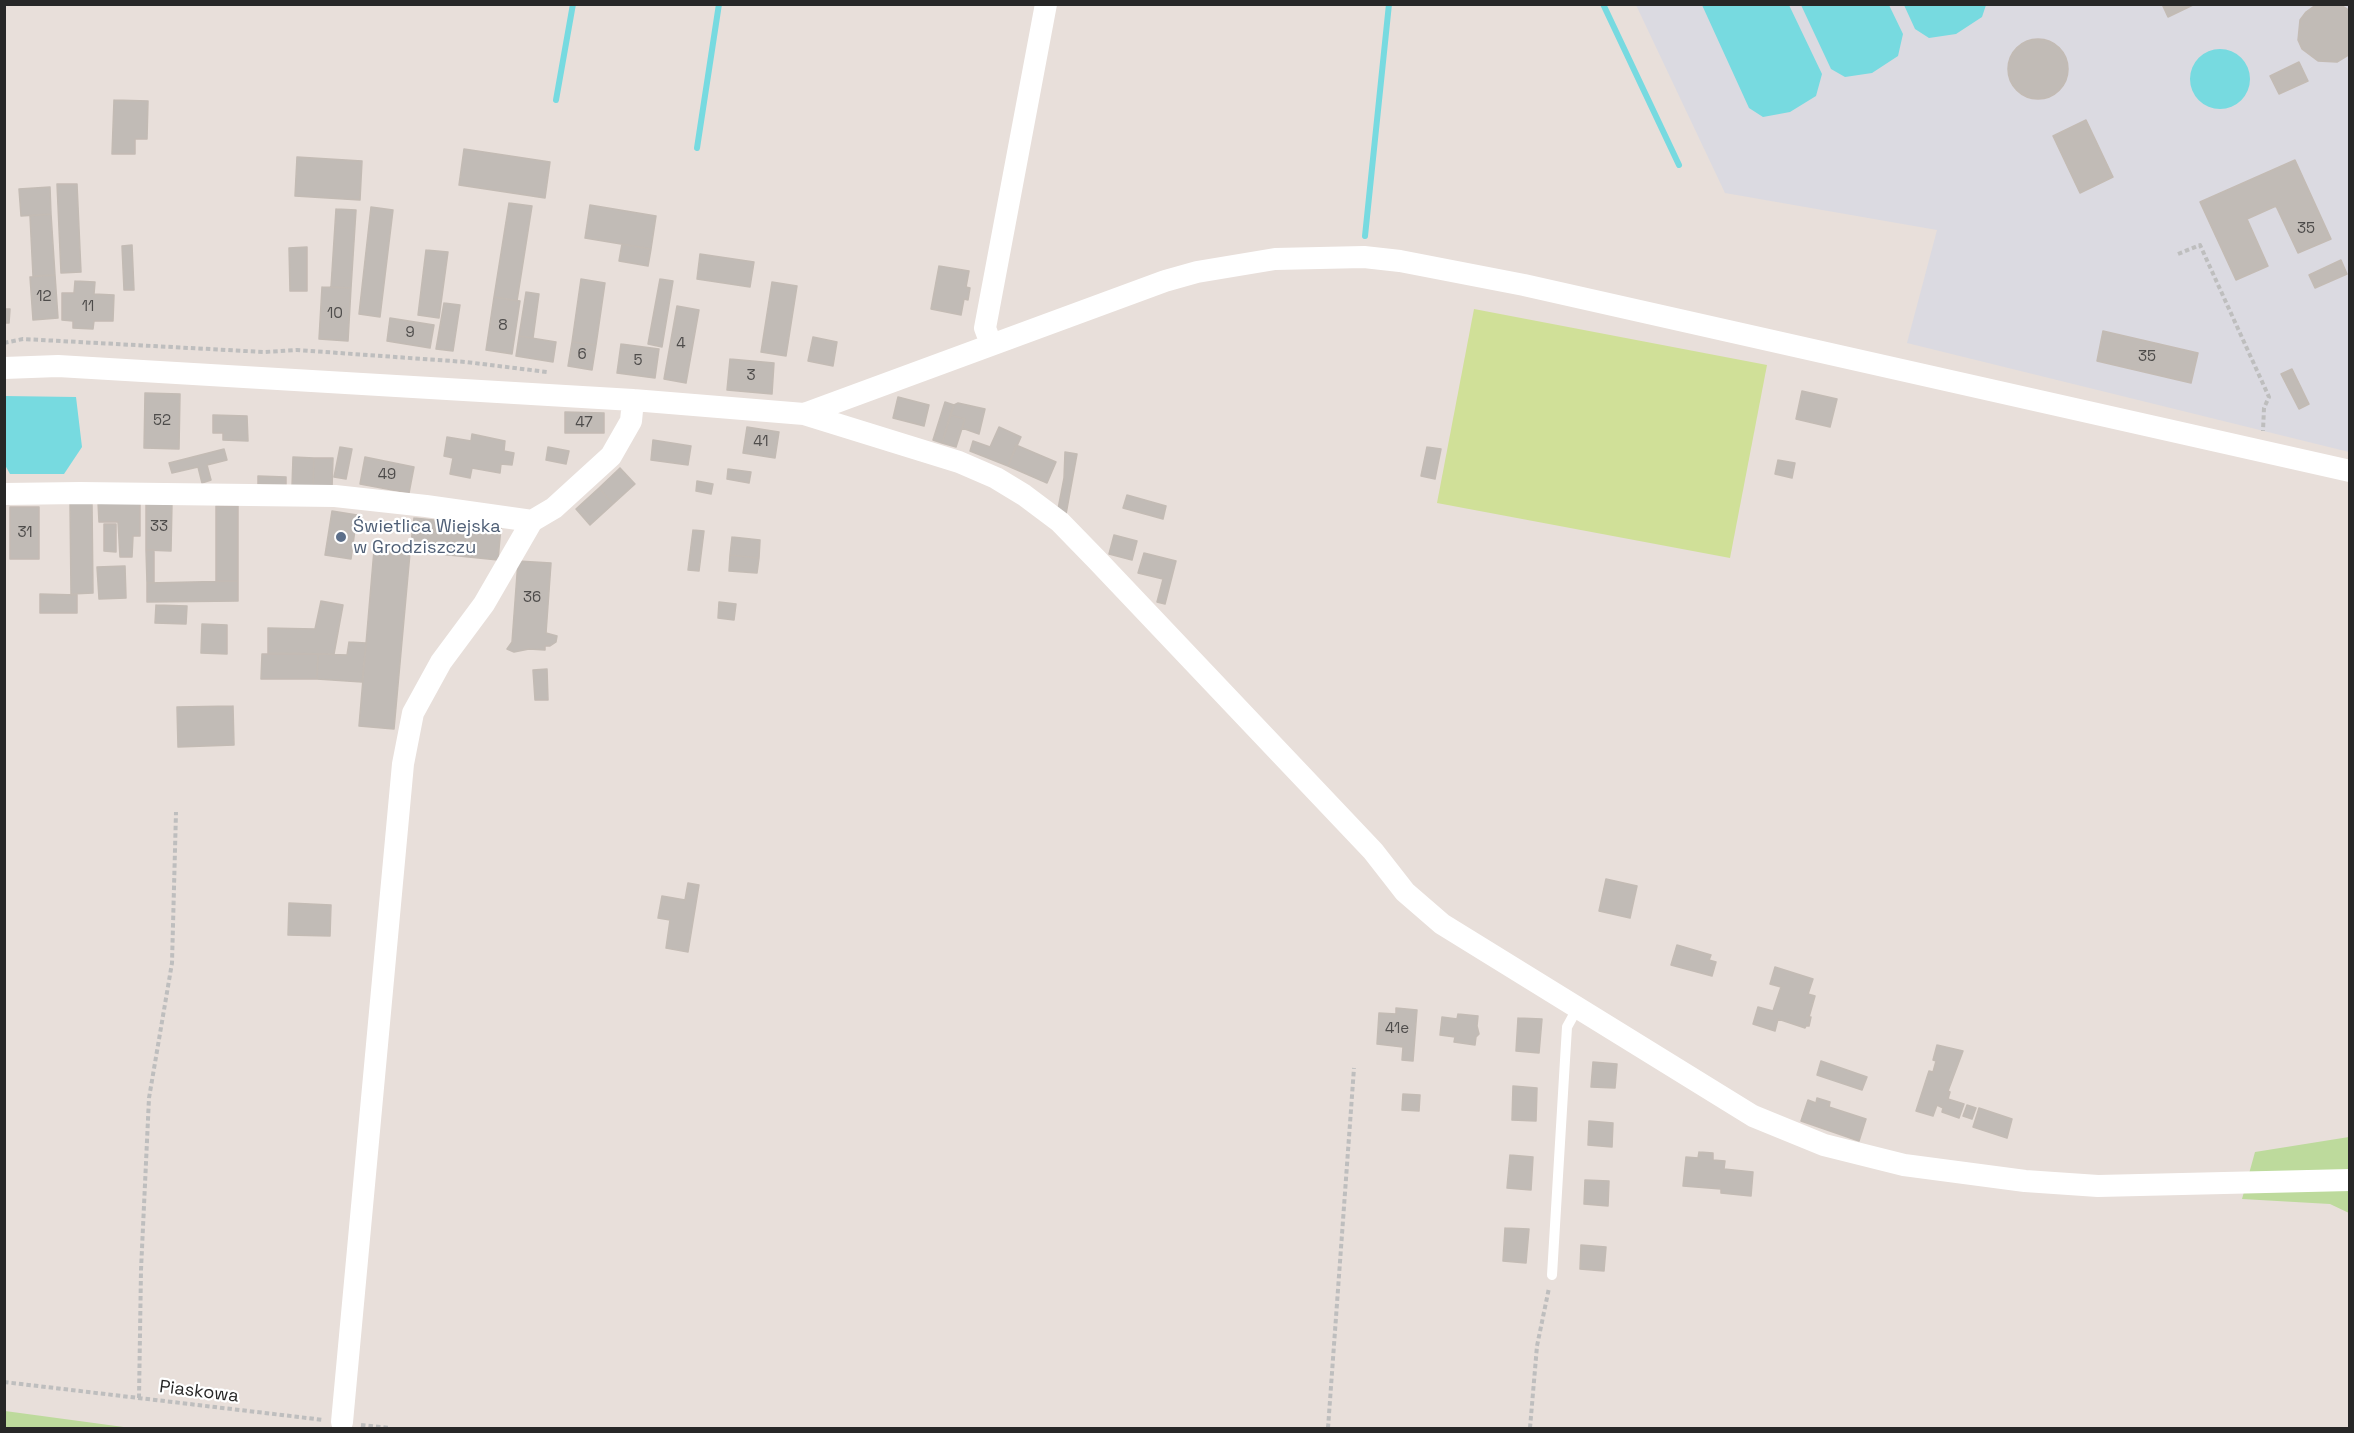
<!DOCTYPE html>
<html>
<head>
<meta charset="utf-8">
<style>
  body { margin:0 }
  #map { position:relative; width:2354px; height:1433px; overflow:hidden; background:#e8dfda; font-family:"Space Grotesk",sans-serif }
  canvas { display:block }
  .frame { position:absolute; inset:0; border:6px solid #272727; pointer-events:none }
</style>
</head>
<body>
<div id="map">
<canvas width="2354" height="1433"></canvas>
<div class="frame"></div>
</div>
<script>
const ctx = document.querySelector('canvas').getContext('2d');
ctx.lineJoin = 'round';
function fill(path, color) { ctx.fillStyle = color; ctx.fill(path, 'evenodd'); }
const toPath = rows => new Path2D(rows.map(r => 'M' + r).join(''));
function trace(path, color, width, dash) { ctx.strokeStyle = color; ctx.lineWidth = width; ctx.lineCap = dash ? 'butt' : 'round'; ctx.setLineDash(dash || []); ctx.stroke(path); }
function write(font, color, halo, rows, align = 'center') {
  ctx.font = font + ' "Space Grotesk",sans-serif'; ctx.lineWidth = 4.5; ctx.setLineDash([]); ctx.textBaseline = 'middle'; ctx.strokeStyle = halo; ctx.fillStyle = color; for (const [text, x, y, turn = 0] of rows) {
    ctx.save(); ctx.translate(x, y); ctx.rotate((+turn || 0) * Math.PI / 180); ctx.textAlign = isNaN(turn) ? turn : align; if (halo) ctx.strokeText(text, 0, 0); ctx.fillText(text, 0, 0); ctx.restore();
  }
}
fill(toPath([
  [1636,5,2349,5,2349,452,1907,343,1937,230,1725,193]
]), '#dbdae1');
fill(toPath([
  [2349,1137,2349,1213,2330,1204,2242,1199,2255,1152],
  [4,1411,5,1411,131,1428,5,1428]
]), '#bdda9c');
fill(toPath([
  [1474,309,1767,365,1730,558,1437,503]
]), '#d0e098');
fill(toPath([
  [1702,5,1789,5,1822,74,1816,96,1790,112,1763,117,1749,108],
  [1801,5,1889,5,1903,34,1898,56,1872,73,1845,77,1831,69],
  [1904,5,1986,5,1982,17,1956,34,1929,38,1915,29],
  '2190 79a30 30 0 1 1 60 0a30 30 0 1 1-60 0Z',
  [5,396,76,397,82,447,64,474,10,474,5,465]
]), '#77dae0');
trace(toPath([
  [1603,4,1679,165],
  [556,100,573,4],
  [697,148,719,4],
  [1365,236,1389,4]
]), '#77dae0', 6);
const building = toPath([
  [2162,4,2195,4,2168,17,2162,4],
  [2317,4,2339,4,2350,11,2350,54,2337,62,2318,61,2302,49,2298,40,2300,20,2306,12,2317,4],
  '2008 69a30 30 0 1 1 60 0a30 30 0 1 1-60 0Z',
  [2299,62,2308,81,2279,94,2270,76,2299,62],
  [114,100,148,101,147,139,135,139,135,154,112,154,114,100],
  [2086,120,2113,177,2080,193,2053,136,2086,120],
  [464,149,550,162,545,198,459,185,464,149],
  [297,157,362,161,360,200,295,196,297,157],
  [2295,160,2331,239,2298,253,2276,206,2247,219,2268,266,2236,280,2200,202,2295,160],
  [57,184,77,184,81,272,61,273,57,184],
  [50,187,51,214,21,216,19,189,50,187],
  [509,203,532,206,517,301,494,297,509,203],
  [590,205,656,216,651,249,585,238,590,205],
  [371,207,393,210,380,317,359,314,371,207],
  [336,209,356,210,351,288,331,287,336,209],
  [51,214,55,275,33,276,30,216,51,214],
  [622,244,651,249,648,266,619,261,622,244],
  [132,245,134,290,124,290,122,246,132,245],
  [307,247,307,291,290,291,289,248,307,247],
  [426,250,448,252,439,318,418,315,426,250],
  [700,254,754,262,750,287,697,279,700,254],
  [2341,260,2347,274,2315,288,2309,275,2341,260],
  [939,266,969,271,966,287,970,288,968,300,964,299,961,315,931,309,939,266],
  [55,275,58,318,33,320,30,277,55,275],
  [581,279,605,283,596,345,572,342,581,279],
  [660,279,673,281,662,347,648,344,660,279],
  [75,281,95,282,94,294,114,295,113,321,94,321,93,329,73,328,73,321,62,320,62,293,74,293,75,281],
  [772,282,797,286,786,356,761,352,772,282],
  [322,287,351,288,348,341,319,339,322,287],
  [526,292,539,294,533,338,519,336,526,292],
  [494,297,520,301,512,354,486,350,494,297],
  [444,303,460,305,453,351,436,349,444,303],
  [677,306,699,310,686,383,664,379,677,306],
  [4,309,10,309,9,323,4,323,4,309],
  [390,318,434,325,430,348,387,341,390,318],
  [2103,331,2198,353,2191,383,2097,361,2103,331],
  [519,336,556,342,553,362,516,356,519,336],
  [813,337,837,342,833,366,808,361,813,337],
  [572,342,596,345,592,370,568,366,572,342],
  [621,344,659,349,655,378,617,373,621,344],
  [730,359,774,363,772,394,727,390,730,359],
  [2292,369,2309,404,2299,409,2281,374,2292,369],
  [1802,391,1837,399,1830,427,1796,419,1802,391],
  [145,393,180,394,179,449,144,448,145,393],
  [898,397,929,405,924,426,893,418,898,397],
  [945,402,954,405,942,443,933,440,945,402],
  [958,403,985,409,979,434,962,428,965,419,950,415,954,405,958,403],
  [565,412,604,413,604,433,565,433,565,412],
  [213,415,247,416,248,441,223,440,223,433,213,433,213,415],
  [950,415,965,419,956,447,942,443,950,415],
  [747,427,779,432,775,458,743,453,747,427],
  [999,427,1021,437,1008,466,970,451,973,441,990,447,999,427],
  [472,434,505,441,504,451,514,453,512,465,501,464,500,473,472,468,470,478,450,474,453,458,444,456,447,437,471,441,472,434],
  [653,440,691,446,688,465,651,460,653,440],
  [1016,445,1056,462,1047,483,1008,466,1016,445],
  [340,447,352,449,346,479,334,477,340,447],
  [548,447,569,451,566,464,546,460,548,447],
  [1427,447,1441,449,1435,479,1421,476,1427,447],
  [224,449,227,460,207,465,211,480,202,483,198,467,172,473,169,463,224,449],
  [1065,452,1077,454,1066,514,1058,509,1064,478,1065,452],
  [293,457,314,458,313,487,292,487,293,457],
  [365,457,414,467,409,493,360,484,365,457],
  [314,458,333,458,332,488,313,487,314,458],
  [1778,460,1795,463,1792,478,1775,474,1778,460],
  [620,468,635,484,613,504,599,488,620,468],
  [728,469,751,472,749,483,727,479,728,469],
  [258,476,286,477,286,485,258,484,258,476],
  [697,481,713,484,711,494,696,491,697,481],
  [599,488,613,504,590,525,576,509,599,488],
  [1127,495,1166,506,1163,519,1123,508,1127,495],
  [98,502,140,502,140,536,133,536,132,557,120,557,118,522,99,522,98,502],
  [70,503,92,503,93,593,71,594,70,503],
  [146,503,172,503,171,551,146,550,146,503],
  [216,506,238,506,238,581,216,581,216,506],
  [10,507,39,507,39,559,10,559,10,507],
  [332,511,357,515,351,559,325,555,332,511],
  [414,518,501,527,498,560,410,551,414,518],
  [104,524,116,524,116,552,104,551,104,524],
  [693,530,704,531,699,571,688,570,693,530],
  [1114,535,1137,541,1132,560,1109,554,1114,535],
  [732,537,760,540,759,558,730,555,732,537],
  [146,550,154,550,154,582,147,583,146,550],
  [374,550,410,553,394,729,359,726,374,550],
  [1144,553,1176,561,1165,604,1157,602,1163,579,1138,573,1144,553],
  [730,555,759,558,757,573,729,571,730,555],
  [518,561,551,563,546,633,557,636,556,642,550,646,545,646,545,650,529,649,514,652,507,649,512,642,518,561],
  [125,566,126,598,99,599,97,567,125,566],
  [238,581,238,601,147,602,147,583,238,581],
  [40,594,77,595,77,613,40,613,40,594],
  [321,601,343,605,334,654,268,653,268,628,315,629,321,601],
  [719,602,736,604,734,620,718,618,719,602],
  [156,605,187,606,186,624,155,623,156,605],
  [202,624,227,625,227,654,201,653,202,624],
  [349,642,366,643,362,682,317,679,318,654,347,655,349,642],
  [262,654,318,654,317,679,261,679,262,654],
  [547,669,548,700,535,700,533,670,547,669],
  [233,706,234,745,178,747,177,707,233,706],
  [1606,879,1637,886,1630,918,1599,911,1606,879],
  [688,883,699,885,688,952,666,948,670,920,658,918,662,896,685,900,688,883],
  [289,903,331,905,330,936,288,935,289,903],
  [1677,945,1711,955,1709,960,1716,962,1712,976,1671,965,1677,945],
  [1775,967,1813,979,1808,994,1815,996,1809,1017,1811,1017,1809,1026,1806,1026,1805,1028,1778,1019,1775,1031,1753,1024,1758,1007,1773,1011,1781,987,1770,984,1775,967],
  [1396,1008,1417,1010,1413,1061,1402,1060,1403,1047,1377,1044,1379,1013,1396,1014,1396,1008],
  [1458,1014,1478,1016,1477,1026,1479,1034,1476,1037,1475,1045,1454,1042,1455,1037,1440,1035,1442,1017,1457,1019,1458,1014],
  [1518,1018,1542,1019,1539,1053,1516,1051,1518,1018],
  [1937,1045,1963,1051,1948,1091,1950,1092,1948,1099,1964,1104,1959,1118,1942,1112,1943,1108,1937,1105,1933,1116,1916,1111,1929,1071,1933,1072,1936,1061,1933,1060,1937,1045],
  [1821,1061,1867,1077,1862,1090,1817,1075,1821,1061],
  [1593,1062,1617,1064,1615,1088,1591,1087,1593,1062],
  [1513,1086,1537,1088,1536,1121,1512,1120,1513,1086],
  [1403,1094,1420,1095,1419,1111,1402,1110,1403,1094],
  [1817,1098,1830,1102,1829,1107,1866,1119,1859,1141,1801,1121,1808,1100,1816,1103,1817,1098],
  [1967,1105,1976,1108,1972,1119,1963,1116,1967,1105],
  [1979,1108,2012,1119,2007,1138,1973,1127,1979,1108],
  [1589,1121,1613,1123,1612,1147,1588,1145,1589,1121],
  [1699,1152,1713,1153,1713,1160,1725,1161,1724,1169,1753,1172,1751,1196,1721,1193,1721,1189,1683,1186,1686,1157,1698,1158,1699,1152],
  [1510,1155,1533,1157,1531,1190,1507,1188,1510,1155],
  [1585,1180,1609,1181,1608,1206,1584,1204,1585,1180],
  [1505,1228,1529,1229,1526,1263,1503,1261,1505,1228],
  [1581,1245,1606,1247,1604,1271,1580,1269,1581,1245]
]);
fill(building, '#c1bbb6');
trace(building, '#c3bbb4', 1.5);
trace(toPath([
  [2178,254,2200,245,2269,397,2264,408,2263,431],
  [4,343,23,339,264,352,297,350,466,362,547,372],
  [4,1382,324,1420],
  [139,1398,141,1270,149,1098,172,963,176,812],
  [361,1425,390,1428],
  [1328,1428,1354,1068],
  [1530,1428,1537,1346,1549,1288]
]), '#bebebe', 4, [4.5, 3]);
trace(toPath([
  [1552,1275,1567,1027,1578,1007]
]), '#fff', 10);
trace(toPath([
  [991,344,985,328,1046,4],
  [4,368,58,366,633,400,804,414,1165,281,1197,272,1275,259,1364,257,1400,261,1524,285,2350,471],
  [804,414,959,462,996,478,1024,495,1060,522,1097,560,1373,851,1405,892,1442,924,1753,1116,1824,1145,1904,1165,2025,1181,2098,1186,2350,1180],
  [4,494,80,493,335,496,426,506,532,521,554,508,611,456,631,421,633,400],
  [342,1422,403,764,413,713,441,662,484,604,532,521]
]), '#fff', 22);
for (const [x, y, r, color] of [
  [341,537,6,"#5c6f8a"]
]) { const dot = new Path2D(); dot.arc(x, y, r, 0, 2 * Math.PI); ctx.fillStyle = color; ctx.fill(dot); trace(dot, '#fff', 2); }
write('15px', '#4e4c4b', null, [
  ["35",2306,229],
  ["12",44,297],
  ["11",88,307],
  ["10",335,314],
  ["8",503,326],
  ["9",410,333],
  ["4",681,344],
  ["6",582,355],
  ["35",2147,357],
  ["5",638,361],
  ["3",751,376],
  ["52",162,421],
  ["47",584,423],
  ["41",761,442],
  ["49",387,475],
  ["33",159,527],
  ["31",25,533],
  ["36",532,598],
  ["41e",1397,1029]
]);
write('18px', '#4e5e75', '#fff', [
  ["Świetlica Wiejska",353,527],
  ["w Grodziszczu",353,548]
], 'left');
write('18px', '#272727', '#fff', [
  ["Piaskowa",199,1392,7]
]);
</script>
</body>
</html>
